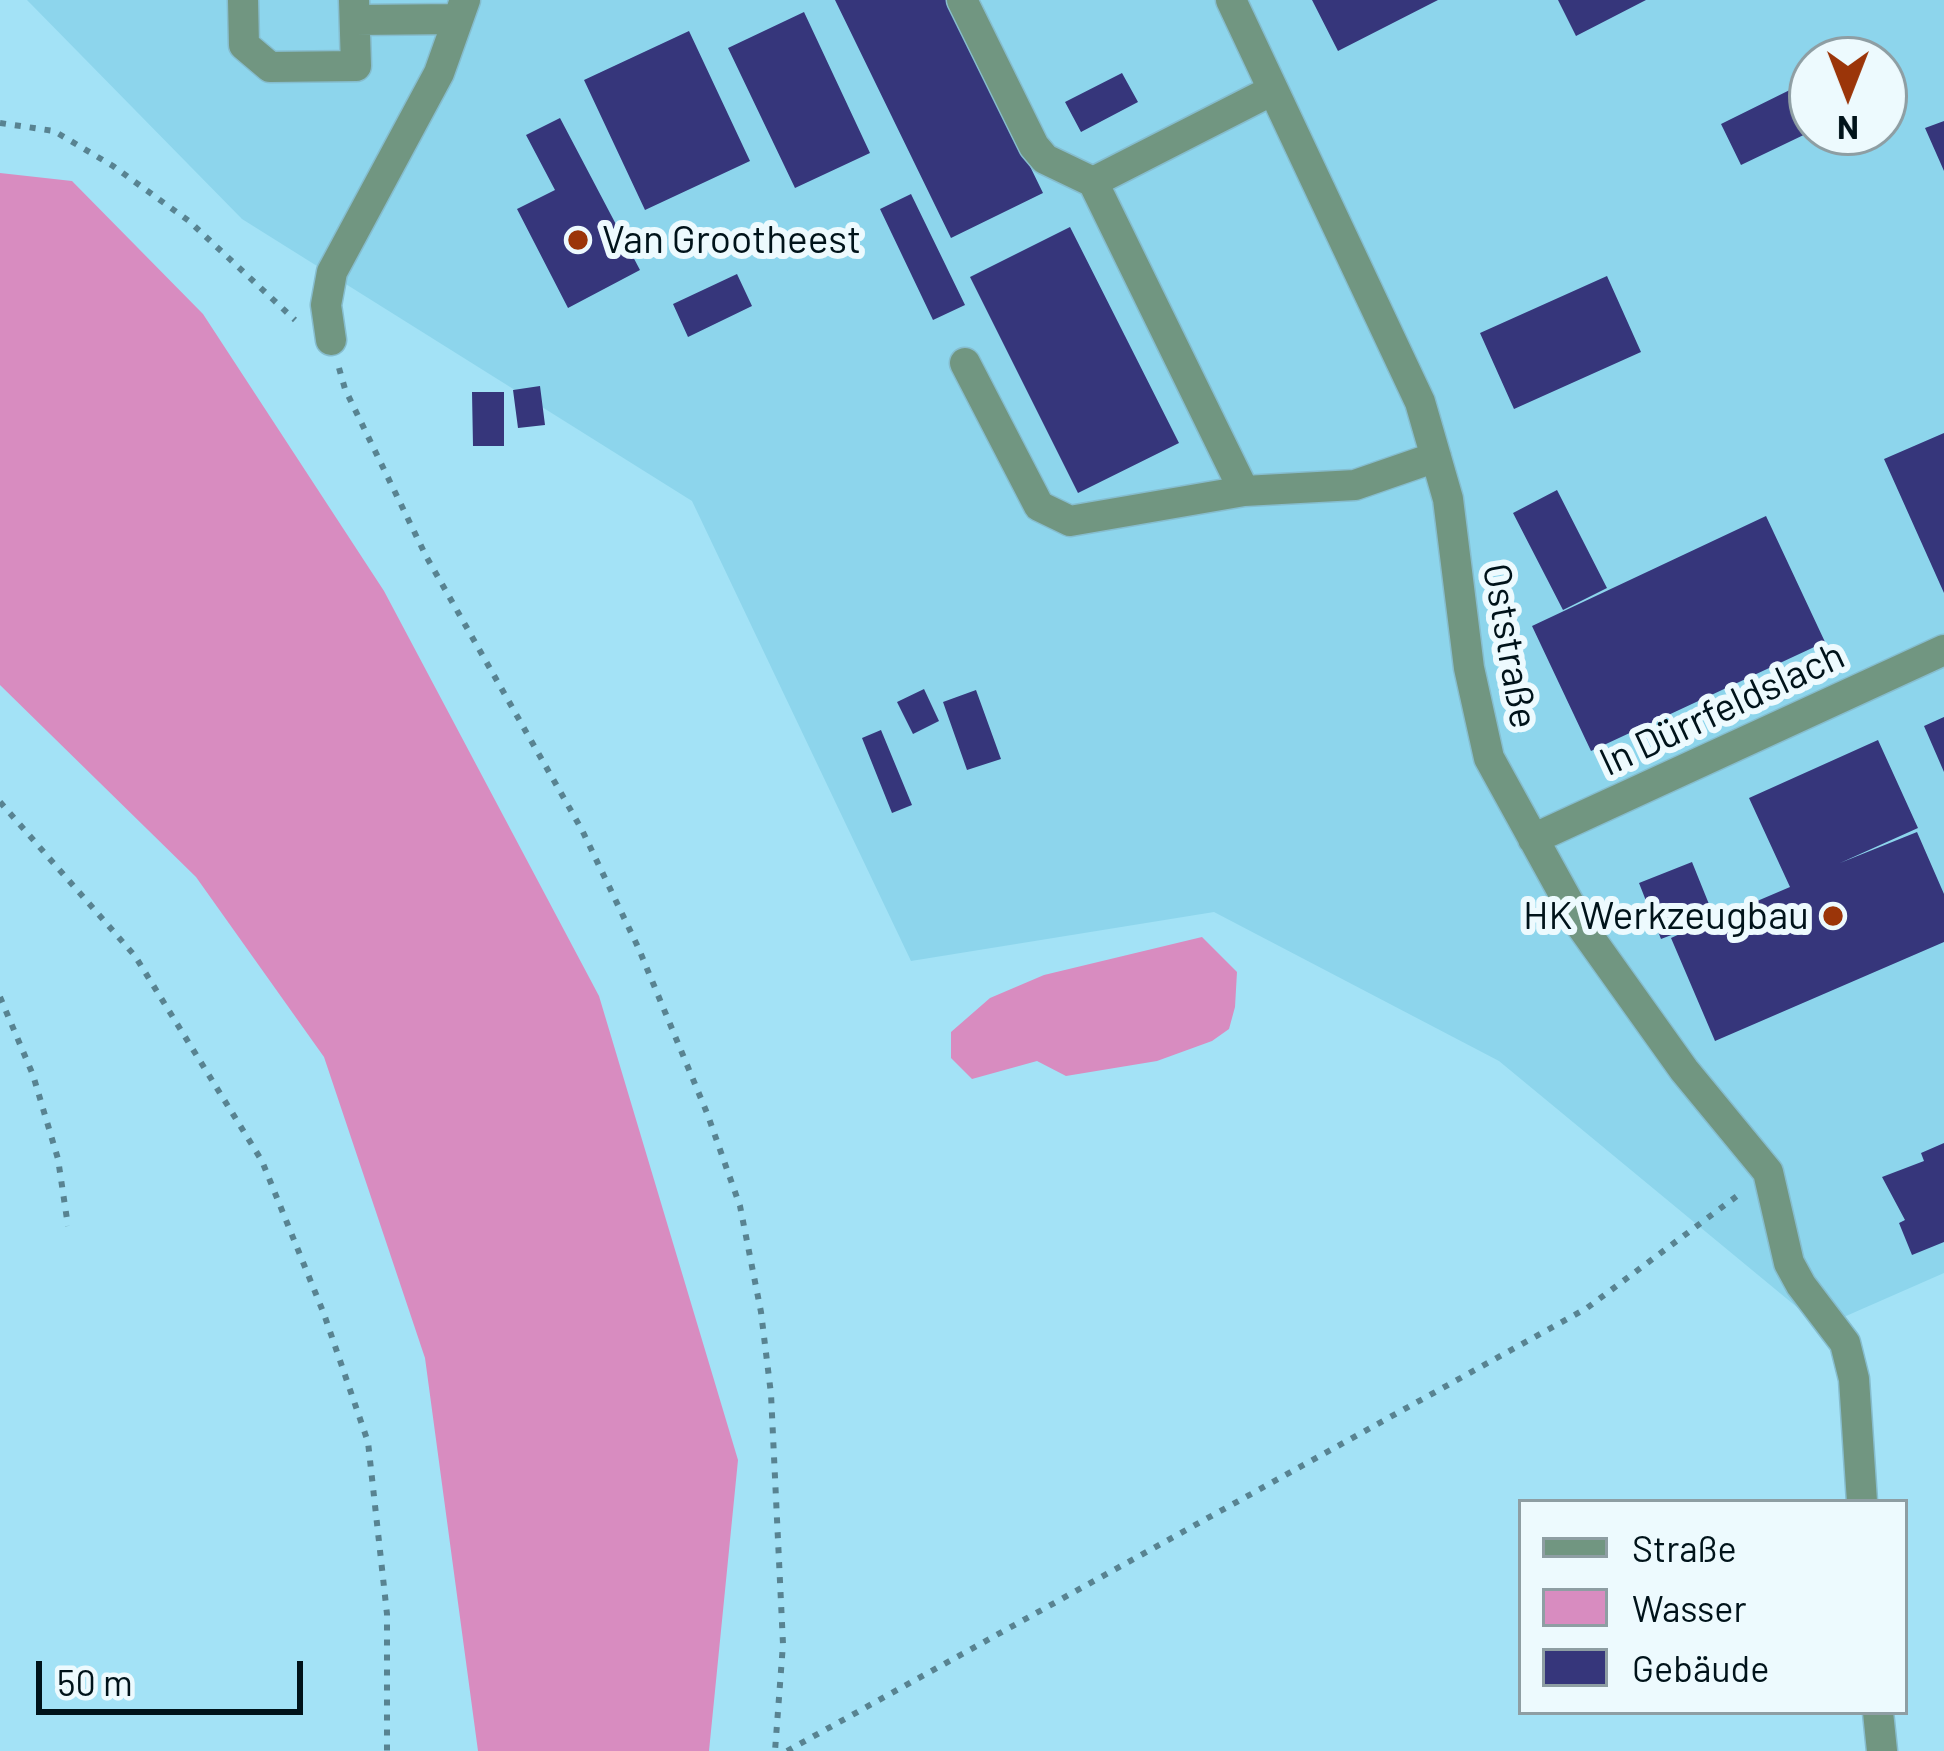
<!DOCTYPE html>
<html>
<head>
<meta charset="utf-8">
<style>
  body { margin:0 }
  #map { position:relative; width:1944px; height:1751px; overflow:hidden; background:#a3e2f6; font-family:Barlow,sans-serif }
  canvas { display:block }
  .legend { position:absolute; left:1518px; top:1499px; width:390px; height:216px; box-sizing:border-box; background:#edfafe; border:3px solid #8e9ea3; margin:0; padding:15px 21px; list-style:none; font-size:36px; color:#00131a }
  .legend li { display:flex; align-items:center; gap:24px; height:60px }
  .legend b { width:60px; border:3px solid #8e9ea3 }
  .north { position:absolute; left:1788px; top:36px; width:120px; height:120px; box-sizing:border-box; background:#edfafe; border:3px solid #8e9ea3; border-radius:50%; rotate:180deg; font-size:33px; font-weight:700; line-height:48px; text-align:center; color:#00131a }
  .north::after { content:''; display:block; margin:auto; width:42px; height:54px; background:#9b3509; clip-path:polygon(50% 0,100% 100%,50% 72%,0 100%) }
  .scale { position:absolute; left:36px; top:1661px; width:267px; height:54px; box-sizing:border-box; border:6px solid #00131a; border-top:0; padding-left:15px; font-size:36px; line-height:42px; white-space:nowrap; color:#00131a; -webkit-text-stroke:9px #edfafe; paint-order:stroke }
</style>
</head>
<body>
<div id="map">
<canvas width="1944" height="1751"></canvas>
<ul class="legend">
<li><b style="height:15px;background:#719681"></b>Straße</li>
<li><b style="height:33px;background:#d88cc0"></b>Wasser</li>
<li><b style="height:33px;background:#36367b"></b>Gebäude</li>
</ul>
<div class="north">N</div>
<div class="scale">50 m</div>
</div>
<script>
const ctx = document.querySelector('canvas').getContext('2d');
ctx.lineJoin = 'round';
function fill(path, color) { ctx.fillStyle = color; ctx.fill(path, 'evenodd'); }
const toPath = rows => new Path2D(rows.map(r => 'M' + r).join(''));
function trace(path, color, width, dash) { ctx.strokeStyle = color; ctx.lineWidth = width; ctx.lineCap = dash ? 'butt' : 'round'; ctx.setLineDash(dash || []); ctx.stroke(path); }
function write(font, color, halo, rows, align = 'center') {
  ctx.font = font + ' Barlow,sans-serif'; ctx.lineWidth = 12; ctx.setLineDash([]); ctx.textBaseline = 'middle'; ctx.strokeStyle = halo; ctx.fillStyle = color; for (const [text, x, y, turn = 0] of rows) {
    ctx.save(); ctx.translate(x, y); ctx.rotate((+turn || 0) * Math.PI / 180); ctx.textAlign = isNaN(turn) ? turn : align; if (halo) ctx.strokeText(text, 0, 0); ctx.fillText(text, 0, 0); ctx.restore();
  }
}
fill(toPath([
  [27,0,1944,0,1944,1273,1821,1327,1499,1061,1214,912,911,961,692,501,242,219],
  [1812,60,1884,60,1884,132,1812,132]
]), '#8dd5ec');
fill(toPath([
  [0,173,72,181,203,314,384,591,599,996,738,1460,709,1751,478,1751,425,1358,324,1057,196,877,0,685],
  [1202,937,1237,972,1235,1007,1229,1029,1212,1041,1157,1061,1066,1076,1037,1061,972,1079,951,1058,951,1032,990,998,1044,975]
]), '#d88cc0');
fill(toPath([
  [835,0,949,0,1043,193,951,238],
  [1312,0,1438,0,1338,51],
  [1558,0,1646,0,1576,36],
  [804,12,870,153,795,188,728,48],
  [689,31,750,161,645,210,584,80],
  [1122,73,1138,102,1081,132,1065,102],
  [1812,79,1812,131,1741,165,1721,124],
  [560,118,640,270,568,308,517,209,555,190,526,135],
  [1944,121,1944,171,1925,128],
  [911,194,965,305,933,320,880,209],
  [1070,227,1179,443,1078,493,970,277],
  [737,274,752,306,688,337,673,304],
  [1607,276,1641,352,1514,409,1480,333],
  [540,386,545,425,518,428,513,390],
  [472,392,504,392,504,446,473,446],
  [1944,433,1944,593,1884,459],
  [1557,490,1607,588,1563,610,1513,513],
  [1766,516,1825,642,1591,751,1532,626],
  [924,689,939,721,913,734,897,702],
  [976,690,1001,759,967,770,943,702],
  [1944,717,1944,772,1924,726],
  [881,730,912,805,892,813,862,738],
  [1878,740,1918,828,1840,863,1917,832,1944,894,1944,942,1715,1041,1671,938,1708,921,1661,939,1639,883,1692,862,1715,919,1790,887,1749,798],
  [1944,1143,1944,1242,1912,1255,1899,1223,1905,1220,1882,1177,1924,1161,1921,1153]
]), '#36367b');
const minor = toPath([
  [243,0,244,45,270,67,356,66,354,0],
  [962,0,1034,146,1045,159,1093,182,1273,90],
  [1231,0,1420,402,1448,499,1469,668,1489,758,1582,927,1684,1070,1768,1172,1789,1263,1801,1285,1845,1343,1854,1379,1862,1502],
  [355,20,458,19],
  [1093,182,1244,491],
  [331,340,326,305,332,272,439,73,465,0],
  [965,363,1039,506,1070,521,1244,491,1355,485,1436,457],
  [1533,839,1944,650],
  [1878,1712,1882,1751]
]);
trace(minor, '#86bdce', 33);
trace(toPath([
  [0,123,54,131,113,166,189,221,295,320],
  [339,368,345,389,426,556,582,830,638,947,707,1113,740,1206,761,1312,771,1394,783,1644,775,1751],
  [0,802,135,956,262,1161,324,1314,368,1442,387,1614,387,1751],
  [0,997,33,1075,58,1159,68,1226],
  [787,1751,1587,1308,1741,1193]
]), '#588391', 6, [6, 9]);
trace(minor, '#719681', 30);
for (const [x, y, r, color] of [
  [578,240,12,"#9b3509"],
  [1833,916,12,"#9b3509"]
]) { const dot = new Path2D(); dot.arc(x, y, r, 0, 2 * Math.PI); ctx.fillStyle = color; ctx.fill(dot); trace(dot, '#edfafe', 4.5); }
write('39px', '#00131a', '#edfafe', [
  ["Van Grootheest",602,240],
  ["HK Werkzeugbau",1809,916,"right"]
], 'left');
write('39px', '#00131a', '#edfafe', [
  ["Oststraße",1510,646,80],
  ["In Dürrfeldslach",1722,709,-25]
]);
</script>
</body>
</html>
